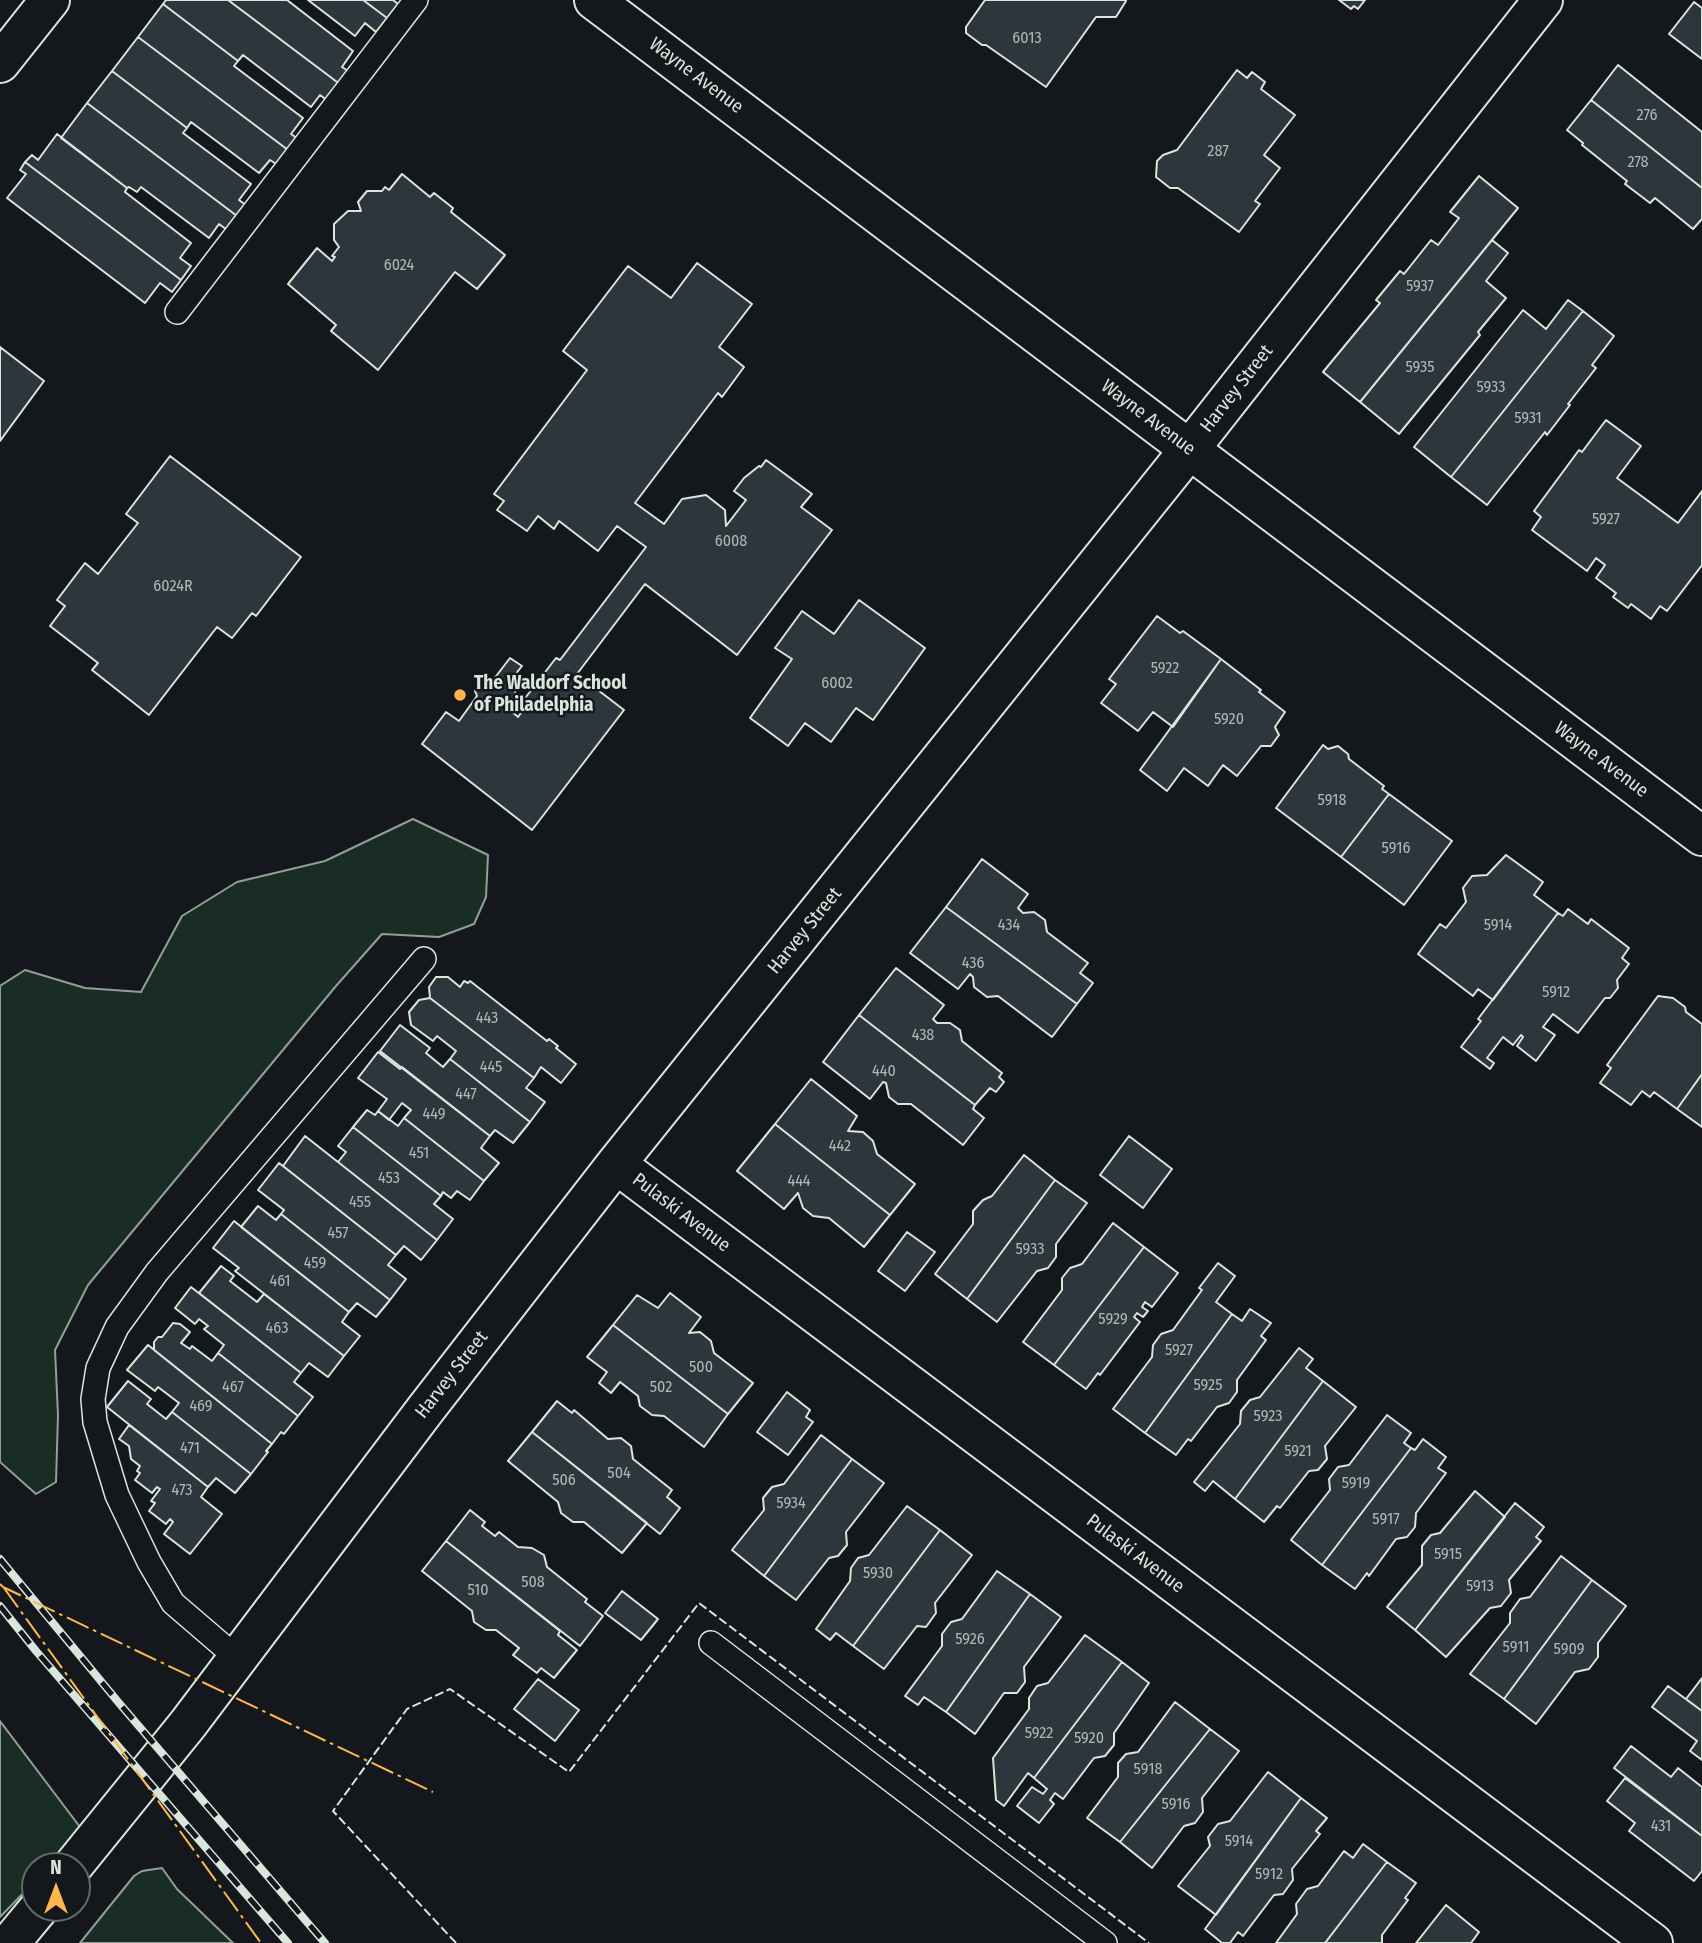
<!DOCTYPE html>
<html>
<head>
<meta charset="utf-8">
<style>
  body { margin:0 }
  #map { position:relative; width:1702px; height:1943px; overflow:hidden; background:#14181c; font-family:"Fira Sans Condensed",sans-serif }
  canvas { display:block }
  .north { position:absolute; left:21px; top:1852px; width:70px; height:70px; box-sizing:border-box; background:#14181c; border:2px solid #626a69; border-radius:50%; rotate:0deg; font-size:19px; font-weight:700; line-height:28px; text-align:center; color:#d8e6dc }
  .north::after { content:''; display:block; margin:auto; width:24px; height:32px; background:#ffb74d; clip-path:polygon(50% 0,100% 100%,50% 72%,0 100%) }
</style>
</head>
<body>
<div id="map">
<canvas width="1702" height="1943"></canvas>
<div class="north">N</div>
</div>
<script>
const ctx = document.querySelector('canvas').getContext('2d');
ctx.lineJoin = 'round';
function fill(path, color) { ctx.fillStyle = color; ctx.fill(path, 'evenodd'); }
const toPath = rows => new Path2D(rows.map(r => 'M' + r).join(''));
function trace(path, color, width, dash) { ctx.strokeStyle = color; ctx.lineWidth = width; ctx.lineCap = dash ? 'butt' : 'round'; ctx.setLineDash(dash || []); ctx.stroke(path); }
function write(font, color, halo, rows, align = 'center') {
  ctx.font = font + ' "Fira Sans Condensed",sans-serif'; ctx.lineWidth = 5; ctx.setLineDash([]); ctx.textBaseline = 'middle'; ctx.strokeStyle = halo; ctx.fillStyle = color; for (const [text, x, y, turn = 0] of rows) {
    ctx.save(); ctx.translate(x, y); ctx.rotate((+turn || 0) * Math.PI / 180); ctx.textAlign = isNaN(turn) ? turn : align; if (halo) ctx.strokeText(text, 0, 0); ctx.fillText(text, 0, 0); ctx.restore();
  }
}
const green = toPath([
  [413,819,488,855,486,897,474,924,439,937,382,934,336,986,88,1285,55,1350,58,1415,56,1482,36,1494,0,1462,0,986,25,970,85,988,141,992,182,916,237,882,325,861,413,819],
  [0,1721,83,1831,50,1866,35,1866,35,1881,0,1917,0,1721],
  [162,1868,177,1889,233,1943,80,1943,134,1876,142,1871,162,1868]
]);
fill(green, '#1a2d24');
trace(green, '#939e99', 2);
const building = toPath([
  [166,0,228,0,345,88,332,104,320,95,311,107,243,55,238,61,163,4,166,0],
  [228,0,287,0,353,51,342,67,354,75,345,88,228,0],
  [308,0,363,0,387,18,376,32,365,23,355,36,308,0],
  [363,0,393,0,398,4,387,18,363,0],
  [985,0,1126,0,1126,1,1116,17,1096,17,1046,87,986,45,982,45,966,33,966,27,985,0],
  [1339,0,1365,0,1358,9,1354,6,1351,9,1339,0],
  [1694,2,1702,8,1702,59,1669,34,1694,2],
  [163,4,238,61,234,66,303,118,291,134,301,141,292,153,138,37,163,4],
  [138,37,292,153,281,167,270,160,259,173,191,122,187,128,112,71,138,37],
  [1618,65,1702,132,1702,188,1591,100,1618,65],
  [1237,70,1247,78,1252,72,1265,82,1261,89,1295,115,1264,155,1280,168,1255,201,1260,204,1239,232,1178,188,1170,188,1156,177,1157,161,1163,155,1177,150,1237,70],
  [112,71,187,128,183,133,251,184,239,200,250,208,241,219,87,103,112,71],
  [1591,100,1702,188,1702,219,1693,229,1655,198,1650,203,1625,184,1627,181,1582,145,1583,143,1567,130,1591,100],
  [87,103,241,219,231,233,219,224,209,238,141,187,137,192,129,187,127,188,61,138,87,103],
  [57,134,127,188,125,192,191,243,180,258,191,266,181,280,25,162,32,155,38,160,57,134],
  [25,162,181,280,172,292,160,283,145,303,7,198,26,174,20,170,25,162],
  [402,174,430,197,434,193,453,208,451,212,505,255,477,289,455,272,378,370,331,331,336,325,288,284,317,248,332,261,335,257,332,256,339,247,334,240,334,224,348,211,361,211,358,202,367,191,382,191,385,187,389,190,402,174],
  [1479,176,1518,208,1360,402,1323,372,1380,303,1376,300,1400,271,1404,274,1431,240,1438,245,1459,218,1450,212,1479,176],
  [1492,240,1508,253,1486,281,1506,298,1478,332,1480,335,1399,434,1360,402,1492,240],
  [697,263,752,304,719,347,744,367,722,397,718,393,635,503,664,524,682,499,706,495,725,510,726,526,746,500,734,491,744,478,759,466,761,467,766,460,812,494,801,507,832,530,737,655,645,584,577,674,624,710,532,830,422,744,446,712,459,721,477,696,475,691,478,686,487,688,510,658,522,666,510,681,515,690,517,706,508,708,518,717,523,710,519,706,556,658,560,660,646,547,617,526,598,551,559,521,554,529,538,516,527,531,497,510,504,501,494,494,587,370,563,351,628,266,671,298,697,263],
  [1568,300,1583,311,1451,477,1414,447,1523,310,1546,329,1568,300],
  [1583,311,1614,336,1592,365,1596,368,1568,404,1570,405,1547,435,1545,432,1487,505,1451,477,1583,311],
  [0,347,44,381,0,441,0,347],
  [1606,420,1641,446,1617,478,1678,523,1702,491,1702,565,1667,611,1660,606,1651,619,1631,604,1628,608,1613,597,1616,593,1596,578,1605,565,1596,558,1587,571,1532,530,1541,517,1534,511,1579,450,1582,452,1606,420],
  [170,456,301,557,256,616,252,613,232,638,217,627,149,715,92,670,98,663,50,626,65,606,57,600,85,563,98,574,138,523,126,514,170,456],
  [859,600,925,648,873,720,856,708,831,742,805,723,788,746,750,718,792,659,775,648,802,611,834,634,859,600],
  [1157,616,1180,633,1183,631,1221,659,1173,727,1153,712,1138,731,1101,703,1116,684,1109,679,1157,616],
  [1221,659,1261,690,1259,692,1285,712,1275,727,1279,735,1271,746,1261,746,1237,776,1223,765,1208,786,1184,768,1167,791,1140,770,1221,659],
  [1323,745,1328,749,1338,746,1348,754,1349,759,1384,786,1382,789,1389,794,1341,857,1276,808,1323,745],
  [1389,794,1452,841,1404,905,1341,857,1389,794],
  [1506,855,1543,882,1534,895,1558,913,1493,1000,1478,989,1473,996,1418,954,1440,924,1446,928,1466,902,1463,888,1472,876,1487,875,1506,855],
  [982,859,1028,894,1018,908,1023,913,1034,912,1045,920,1047,932,1088,963,1080,973,1093,983,1077,1004,946,907,982,859],
  [946,907,1077,1004,1052,1037,998,996,987,997,974,987,973,977,970,974,958,989,910,953,946,907],
  [1568,909,1588,924,1591,919,1629,948,1622,958,1629,964,1617,980,1618,988,1610,998,1605,998,1578,1033,1553,1014,1543,1027,1555,1035,1536,1061,1517,1046,1523,1037,1521,1035,1513,1045,1503,1037,1487,1058,1494,1063,1490,1069,1461,1047,1481,1021,1478,1019,1558,913,1563,916,1568,909],
  [896,968,944,1005,933,1019,937,1023,950,1023,960,1030,962,1041,1002,1073,999,1077,1004,1082,996,1092,990,1088,975,1105,859,1015,896,968],
  [436,977,448,977,460,987,464,981,468,983,470,981,547,1041,549,1039,558,1046,556,1048,576,1064,561,1083,541,1067,534,1078,430,998,429,987,436,977],
  [1658,996,1673,998,1685,1007,1686,1012,1702,1024,1702,1074,1677,1109,1654,1092,1650,1097,1642,1091,1631,1105,1600,1083,1611,1068,1607,1065,1658,996],
  [430,998,534,1078,526,1088,545,1102,530,1122,450,1059,456,1051,437,1036,433,1041,411,1025,409,1012,419,1000,430,998],
  [859,1015,975,1105,973,1109,984,1118,963,1145,911,1104,898,1104,889,1097,886,1083,883,1082,870,1099,823,1062,859,1015],
  [400,1025,430,1048,426,1053,443,1067,450,1059,530,1122,513,1143,495,1130,490,1136,380,1051,400,1025],
  [378,1052,400,1069,402,1067,490,1136,481,1148,499,1163,484,1181,404,1118,411,1110,402,1103,389,1120,378,1111,387,1099,358,1078,378,1052],
  [1702,1074,1702,1127,1677,1109,1702,1074],
  [811,1079,857,1116,848,1131,863,1132,873,1141,877,1154,915,1184,890,1215,775,1124,811,1079],
  [367,1110,375,1115,378,1111,398,1126,404,1118,484,1181,470,1200,457,1191,451,1198,443,1192,441,1196,353,1127,367,1110],
  [775,1124,890,1215,864,1247,829,1218,813,1216,803,1208,798,1193,784,1209,737,1171,775,1124],
  [353,1127,441,1196,434,1204,453,1219,437,1240,338,1162,346,1152,338,1146,353,1127],
  [305,1136,437,1240,421,1260,404,1246,396,1255,283,1166,305,1136],
  [1129,1136,1172,1169,1143,1208,1100,1175,1129,1136],
  [1024,1155,1055,1180,967,1299,935,1274,973,1224,973,1211,983,1200,992,1196,1024,1155],
  [279,1163,396,1255,388,1265,406,1279,390,1300,281,1214,284,1210,258,1190,279,1163],
  [1055,1180,1087,1203,1056,1244,1056,1257,1048,1268,1037,1271,997,1322,967,1299,1055,1180],
  [258,1206,276,1220,281,1214,390,1300,376,1317,357,1303,349,1312,241,1227,258,1206],
  [234,1221,349,1312,342,1322,360,1336,344,1356,235,1271,239,1268,213,1248,234,1221],
  [1113,1223,1144,1247,1054,1365,1023,1342,1062,1290,1062,1278,1070,1268,1082,1264,1113,1223],
  [907,1232,935,1252,905,1291,878,1271,907,1232],
  [1144,1247,1178,1273,1152,1307,1145,1302,1142,1307,1148,1311,1143,1317,1137,1313,1134,1317,1140,1322,1100,1375,1098,1373,1086,1389,1054,1365,1144,1247],
  [1218,1263,1235,1276,1216,1302,1232,1314,1145,1433,1113,1409,1152,1357,1153,1345,1161,1334,1173,1330,1202,1290,1199,1288,1218,1263],
  [221,1266,234,1276,230,1281,257,1302,264,1294,344,1356,328,1377,309,1363,301,1373,199,1293,221,1266],
  [191,1287,301,1373,294,1382,313,1397,298,1416,218,1353,224,1345,204,1329,208,1326,199,1319,195,1324,175,1308,191,1287],
  [670,1293,701,1317,689,1333,700,1332,711,1341,714,1353,753,1383,728,1414,613,1325,637,1295,658,1308,670,1293],
  [1250,1309,1271,1323,1261,1336,1266,1340,1237,1380,1237,1392,1229,1403,1217,1407,1191,1441,1188,1439,1176,1455,1145,1433,1232,1314,1242,1321,1250,1309],
  [173,1323,180,1324,190,1332,181,1343,190,1349,192,1346,212,1361,218,1353,298,1416,284,1434,281,1432,272,1444,154,1350,154,1342,158,1337,162,1337,173,1323],
  [613,1325,728,1414,704,1447,664,1416,652,1415,640,1406,638,1396,620,1382,611,1393,599,1383,607,1372,587,1357,613,1325],
  [148,1345,272,1444,266,1451,268,1452,251,1474,172,1412,179,1403,158,1387,155,1391,127,1370,148,1345],
  [1299,1348,1313,1359,1306,1368,1323,1381,1235,1499,1213,1481,1205,1491,1194,1482,1240,1424,1241,1411,1250,1400,1260,1397,1299,1348],
  [128,1381,151,1399,147,1404,166,1419,172,1412,251,1474,235,1493,216,1478,208,1487,107,1407,128,1381],
  [1323,1381,1356,1407,1325,1446,1327,1459,1318,1470,1309,1471,1280,1508,1277,1506,1264,1522,1235,1499,1323,1381],
  [787,1392,810,1410,806,1417,813,1422,788,1455,757,1432,787,1392],
  [557,1401,572,1413,574,1410,608,1439,621,1438,631,1446,633,1459,672,1490,667,1497,680,1508,660,1534,532,1432,557,1401],
  [1387,1415,1411,1433,1404,1443,1411,1448,1322,1565,1291,1540,1330,1490,1329,1479,1338,1467,1349,1465,1387,1415],
  [129,1425,208,1487,201,1497,222,1514,190,1554,164,1534,173,1522,170,1519,166,1524,149,1511,155,1503,151,1501,160,1489,157,1487,152,1493,135,1480,140,1473,137,1471,140,1466,131,1459,129,1446,119,1439,129,1425],
  [532,1432,647,1523,622,1553,584,1522,573,1522,561,1513,558,1502,508,1461,532,1432],
  [821,1435,852,1459,764,1576,732,1550,764,1510,763,1498,772,1487,784,1484,821,1435],
  [1423,1439,1446,1457,1438,1468,1446,1473,1416,1513,1415,1527,1407,1537,1396,1539,1369,1576,1367,1573,1355,1589,1322,1565,1411,1448,1415,1450,1423,1439],
  [852,1459,884,1483,846,1532,847,1545,838,1556,829,1558,796,1600,764,1576,852,1459],
  [1475,1491,1505,1517,1415,1630,1387,1607,1422,1565,1422,1546,1431,1535,1440,1533,1475,1491],
  [1515,1503,1544,1527,1536,1537,1541,1541,1509,1580,1511,1593,1501,1606,1490,1608,1446,1657,1415,1630,1515,1503],
  [907,1506,940,1530,853,1646,836,1633,830,1640,816,1629,850,1581,851,1568,858,1558,869,1555,907,1506],
  [470,1510,485,1522,482,1526,495,1536,499,1532,518,1547,532,1548,544,1555,547,1567,587,1599,585,1602,603,1616,580,1646,446,1541,470,1510],
  [940,1530,972,1555,935,1603,936,1613,926,1627,917,1626,884,1669,853,1646,940,1530],
  [446,1541,560,1631,558,1635,577,1650,554,1678,541,1668,537,1673,513,1655,519,1648,496,1630,486,1630,474,1622,472,1611,422,1571,446,1541],
  [1561,1556,1592,1580,1504,1699,1470,1674,1510,1623,1510,1613,1520,1599,1530,1597,1561,1556],
  [997,1571,1030,1594,946,1712,924,1697,918,1705,905,1696,942,1646,942,1634,951,1622,962,1619,997,1571],
  [1592,1580,1626,1606,1598,1643,1598,1657,1589,1669,1575,1672,1536,1724,1504,1699,1592,1580],
  [622,1591,658,1619,641,1640,605,1613,622,1591],
  [1030,1594,1061,1617,1024,1667,1025,1682,1017,1693,1004,1693,975,1734,946,1712,1030,1594],
  [1085,1635,1122,1662,1034,1778,1028,1773,1004,1806,996,1800,993,1758,1029,1709,1029,1698,1037,1686,1048,1683,1085,1635],
  [1122,1662,1149,1683,1114,1733,1114,1745,1105,1756,1094,1758,1063,1799,1055,1793,1050,1800,1054,1804,1039,1823,1017,1806,1032,1787,1043,1794,1047,1789,1034,1778,1122,1662],
  [1702,1678,1702,1711,1686,1699,1702,1678],
  [538,1679,579,1710,555,1741,514,1709,538,1679],
  [1668,1686,1702,1711,1702,1760,1690,1751,1697,1741,1652,1707,1668,1686],
  [1175,1702,1210,1729,1120,1842,1087,1818,1118,1777,1118,1763,1126,1754,1138,1752,1175,1702],
  [1210,1729,1239,1751,1202,1798,1203,1812,1195,1823,1184,1826,1152,1868,1120,1842,1210,1729],
  [1631,1746,1671,1777,1678,1768,1702,1787,1702,1836,1614,1768,1631,1746],
  [1268,1772,1301,1798,1216,1915,1178,1886,1210,1846,1208,1837,1218,1824,1230,1821,1268,1772],
  [1625,1778,1702,1836,1702,1871,1694,1881,1629,1831,1635,1823,1607,1801,1625,1778],
  [1301,1798,1327,1818,1316,1831,1320,1834,1292,1869,1293,1880,1283,1894,1274,1895,1243,1936,1238,1932,1230,1943,1222,1943,1205,1929,1301,1798],
  [1363,1844,1387,1862,1325,1943,1276,1943,1297,1914,1296,1904,1307,1889,1318,1886,1344,1851,1353,1858,1363,1844],
  [1387,1862,1416,1883,1405,1898,1408,1900,1382,1935,1382,1943,1325,1943,1387,1862],
  [1446,1905,1479,1932,1471,1943,1416,1943,1446,1905]
]);
fill(building, '#2c363c');
trace(building, '#d8e6dc', 2);
const service = toPath([
  [177,312,416,0],
  [711,1643,1105,1943],
  [237,1658,173,1603,149,1562,117,1495,95,1422,93,1399,98,1368,117,1327,157,1272,424,959]
]);
const minor = toPath([
  [616,1164,1653,1943],
  [73,1866,188,1724,425,1410,616,1164,1189,450,1543,0],
  [10,1943,39,1908]
]);
const tertiary = toPath([
  [0,63,50,0]
]);
const secondary = toPath([
  [594,0,1702,836]
]);
trace(service, '#d8e6dc', 26);
trace(minor, '#d8e6dc', 42);
trace(tertiary, '#d8e6dc', 42);
trace(secondary, '#d8e6dc', 42);
trace(service, '#14181c', 23);
trace(minor, '#14181c', 38);
trace(tertiary, '#14181c', 38);
trace(secondary, '#14181c', 38);
const rail = toPath([
  [0,1559,119,1703,325,1943],
  [0,1606,36,1651,288,1943]
]);
trace(rail, '#d8e6dc', 8);
trace(rail, '#14181c', 5, [16]);
trace(toPath([
  [456,1943,333,1811,407,1709,450,1689,569,1772,699,1603,1149,1943]
]), '#d8e6dc', 2, [9, 3.5]);
trace(toPath([
  [0,1584,3,1587,433,1792],
  [4,1588,261,1943]
]), '#ffb74d', 2, [24, 5, 3.5, 5]);
for (const [x, y, r, color] of [
  [460,695,7,"#ffb74d"]
]) { const dot = new Path2D(); dot.arc(x, y, r, 0, 2 * Math.PI); ctx.fillStyle = color; ctx.fill(dot); trace(dot, '#14181c', 2.5); }
write('16px', '#adbab4', null, [
  ["6013",1027,39],
  ["276",1647,116],
  ["287",1218,152],
  ["278",1638,163],
  ["6024",399,266],
  ["5937",1420,287],
  ["5935",1420,368],
  ["5933",1491,388],
  ["5931",1528,419],
  ["5927",1606,520],
  ["6008",731,542],
  ["6024R",173,587],
  ["5922",1165,669],
  ["6002",837,684],
  ["5920",1229,720],
  ["5918",1332,801],
  ["5916",1396,849],
  ["434",1009,926],
  ["5914",1498,926],
  ["436",973,964],
  ["5912",1556,993],
  ["443",487,1019],
  ["438",923,1036],
  ["445",491,1068],
  ["440",884,1072],
  ["447",466,1095],
  ["449",434,1115],
  ["442",840,1147],
  ["451",419,1154],
  ["453",389,1179],
  ["444",799,1182],
  ["455",360,1203],
  ["457",338,1234],
  ["5933",1030,1250],
  ["459",315,1264],
  ["461",280,1282],
  ["5929",1113,1320],
  ["463",277,1329],
  ["5927",1179,1351],
  ["500",701,1368],
  ["5925",1208,1386],
  ["467",233,1388],
  ["502",661,1388],
  ["469",201,1407],
  ["5923",1268,1417],
  ["471",190,1449],
  ["5921",1298,1452],
  ["504",619,1474],
  ["506",564,1481],
  ["5919",1356,1484],
  ["473",182,1491],
  ["5934",791,1504],
  ["5917",1386,1520],
  ["5915",1448,1555],
  ["5930",878,1574],
  ["508",533,1583],
  ["5913",1480,1587],
  ["510",478,1591],
  ["5926",970,1640],
  ["5911",1516,1648],
  ["5909",1569,1650],
  ["5922",1039,1734],
  ["5920",1089,1739],
  ["5918",1148,1770],
  ["5916",1176,1805],
  ["431",1661,1827],
  ["5914",1239,1842],
  ["5912",1269,1875]
]);
write('19px', '#d8e6dc', '#14181c', [
  ["Wayne Avenue",696,76,37],
  ["Harvey Street",1237,389,-52],
  ["Wayne Avenue",1148,418,37],
  ["Wayne Avenue",1601,760,37],
  ["Harvey Street",805,931,-51],
  ["Pulaski Avenue",681,1213,37],
  ["Harvey Street",452,1375,-52],
  ["Pulaski Avenue",1135,1554,37]
]);
write('bold 19px', '#d8e6dc', '#14181c', [
  ["The Waldorf School",474,684],
  ["of Philadelphia",474,706]
], 'left');
</script>
</body>
</html>
